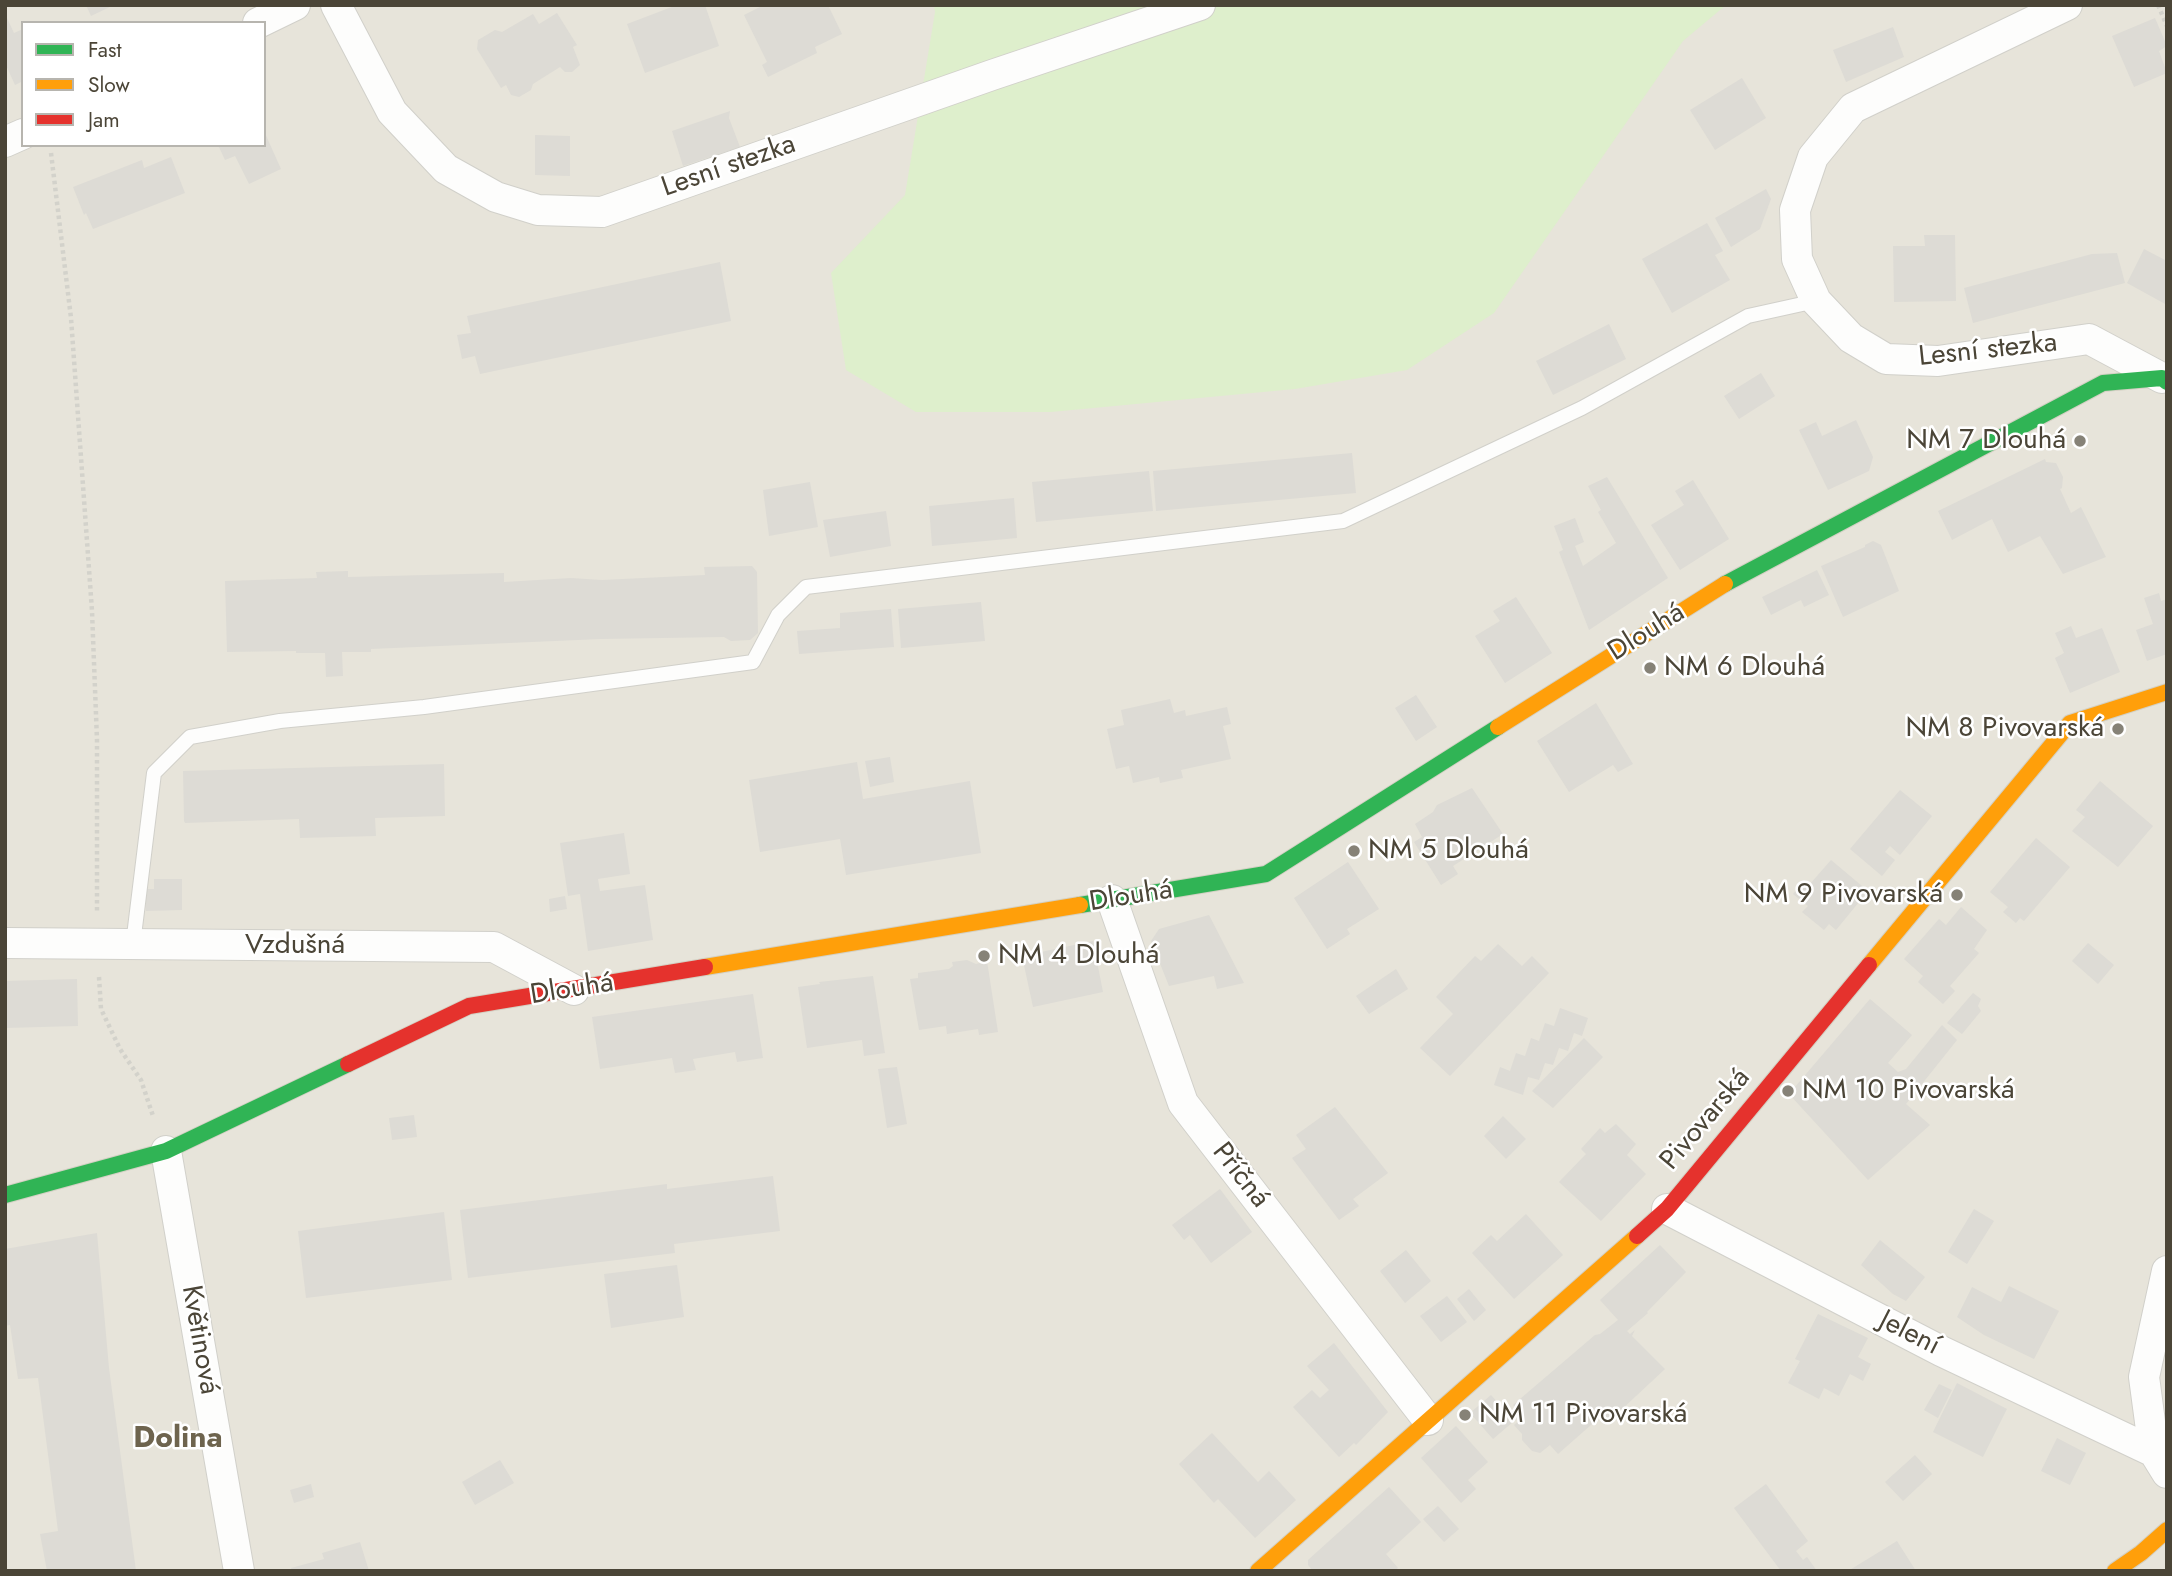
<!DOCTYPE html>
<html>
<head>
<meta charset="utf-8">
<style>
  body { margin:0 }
  #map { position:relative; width:2172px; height:1576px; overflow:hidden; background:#f3f2ed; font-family:Jost,sans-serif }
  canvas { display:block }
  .frame { position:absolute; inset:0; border:7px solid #4b4537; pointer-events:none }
  .legend { position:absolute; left:21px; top:21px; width:245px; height:126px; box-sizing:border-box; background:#fff; border:2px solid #b7b5af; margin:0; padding:9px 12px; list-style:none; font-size:21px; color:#4b4537 }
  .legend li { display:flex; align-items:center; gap:14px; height:35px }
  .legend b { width:35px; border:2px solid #b7b5af }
</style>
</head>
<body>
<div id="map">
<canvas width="2172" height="1576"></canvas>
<div class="frame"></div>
<ul class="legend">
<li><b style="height:9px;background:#30b455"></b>Fast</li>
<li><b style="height:9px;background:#ff9f0a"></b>Slow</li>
<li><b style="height:9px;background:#e5322d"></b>Jam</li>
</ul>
</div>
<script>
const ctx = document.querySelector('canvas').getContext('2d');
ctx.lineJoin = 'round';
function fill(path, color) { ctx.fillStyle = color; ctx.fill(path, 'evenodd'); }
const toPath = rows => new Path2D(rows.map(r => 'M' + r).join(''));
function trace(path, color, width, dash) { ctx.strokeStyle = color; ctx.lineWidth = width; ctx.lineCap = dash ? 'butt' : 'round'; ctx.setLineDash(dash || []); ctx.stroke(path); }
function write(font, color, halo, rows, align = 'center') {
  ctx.font = font + ' Jost,sans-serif'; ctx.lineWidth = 5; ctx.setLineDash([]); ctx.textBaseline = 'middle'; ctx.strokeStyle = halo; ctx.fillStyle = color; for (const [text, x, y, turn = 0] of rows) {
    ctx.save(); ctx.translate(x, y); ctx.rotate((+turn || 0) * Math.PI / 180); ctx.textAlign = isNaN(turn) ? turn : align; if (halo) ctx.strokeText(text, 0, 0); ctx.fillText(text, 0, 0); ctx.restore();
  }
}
fill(toPath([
  [5,5,2167,5,2167,1571,5,1571],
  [23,23,264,23,264,145,23,145]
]), '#e7e4da');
fill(toPath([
  [934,5,1726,5,1683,41,1494,313,1407,370,1295,389,1051,412,916,412,846,370,831,273,905,195,935,12]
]), '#deefcc');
fill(toPath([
  [86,5,114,5,91,16],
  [677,5,705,5,719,46,645,73,627,24],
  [764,5,828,5,842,34,815,47,817,53,768,77,762,65,767,62,744,15],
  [557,13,577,45,573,47,580,65,572,72,565,72,560,67,533,84,531,90,519,97,511,95,506,85,501,88,477,49,478,40,495,30,502,32,533,14,539,24],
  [7,18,14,33,23,29,23,81,15,85,5,63,5,19],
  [2155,18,2167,46,2159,51,2167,73,2134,87,2112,36],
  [1893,27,1904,57,1846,82,1833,50],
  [1742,78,1766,118,1715,150,1690,110],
  [730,111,729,118,740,147,683,166,672,131],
  [264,131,281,169,249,184,235,156,225,160,218,145,264,145],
  [535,135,570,136,570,176,535,175],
  [171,157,185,193,93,229,86,213,84,215,73,187,142,160,144,168],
  [1766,189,1771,199,1760,229,1731,247,1715,218],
  [1707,223,1723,251,1715,255,1730,280,1672,313,1642,259],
  [1924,235,1955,235,1956,301,1894,302,1893,246,1925,246],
  [2144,249,2167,261,2167,305,2127,283],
  [2117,253,2125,283,1973,323,1964,288,2092,254],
  [720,262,731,321,480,374,475,356,462,359,457,335,471,333,467,316],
  [1609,324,1626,359,1553,395,1536,361],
  [1761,373,1775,396,1739,419,1724,396],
  [1856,420,1873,457,1869,471,1828,490,1799,430,1816,422,1822,436],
  [1352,453,1356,493,1156,511,1153,471],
  [2045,459,2046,462,2056,463,2063,477,2062,488,2060,489,2071,513,2081,507,2106,557,2063,574,2040,536,2008,552,1992,519,1952,540,1938,511],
  [1149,471,1153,511,1036,522,1032,482],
  [1607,477,1668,578,1589,630,1559,552,1563,550,1554,526,1575,518,1584,542,1575,546,1583,566,1616,543,1598,512,1601,510,1588,486],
  [1693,480,1729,539,1680,570,1651,525,1684,505,1675,491],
  [810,482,818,527,769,536,763,490],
  [1014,498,1017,538,932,546,929,506],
  [886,511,891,546,830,557,823,520],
  [1873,541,1881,545,1899,591,1843,617,1821,566,1865,547,1865,545],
  [752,566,757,572,758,633,750,640,731,641,724,637,601,639,371,649,371,652,342,652,343,676,326,677,325,653,296,653,296,651,227,652,225,581,317,578,316,572,348,571,348,577,504,573,504,582,571,578,602,580,705,575,704,567],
  [1817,570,1829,595,1804,607,1801,600,1771,615,1762,597],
  [2159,593,2161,601,2167,599,2167,654,2147,661,2136,630,2153,624,2144,598],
  [1516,597,1552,653,1505,683,1475,636,1500,621,1493,611],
  [981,602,985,641,901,648,898,609],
  [891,609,894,647,799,654,797,631,840,628,840,613],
  [2071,626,2076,638,2102,628,2120,672,2070,693,2055,658,2064,653,2055,633],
  [1416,695,1437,727,1416,741,1395,708],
  [1170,699,1174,713,1185,710,1186,716,1227,707,1231,724,1223,726,1231,759,1181,770,1183,778,1160,783,1159,777,1133,783,1129,766,1116,769,1107,729,1124,725,1121,710],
  [1596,703,1633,764,1618,772,1613,765,1569,792,1537,741],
  [890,757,894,782,870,787,865,761],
  [857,762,863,799,970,781,981,853,846,875,840,839,760,852,749,780],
  [444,764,445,816,375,818,376,836,300,838,299,819,185,823,184,821,183,771],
  [2100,781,2153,826,2118,867,2072,831,2085,817,2076,810],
  [1472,788,1503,834,1453,866,1458,874,1441,885,1414,842,1422,837,1415,824,1433,812,1437,805],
  [1900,790,1932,816,1900,855,1890,846,1885,852,1895,860,1882,876,1850,849],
  [624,833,630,874,598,879,600,891,645,885,653,940,588,951,580,894,568,896,560,843],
  [2036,838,2070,867,2024,921,2020,918,2016,923,2003,912,2008,907,1990,892],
  [1831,860,1868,891,1836,930,1829,924,1824,930,1802,912,1808,906,1793,894,1805,880,1810,884],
  [1348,862,1379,909,1347,929,1350,934,1327,949,1294,898],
  [154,879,182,879,182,910,146,911,145,889,154,889],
  [565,896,567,909,550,912,549,899],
  [1961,907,1987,930,1974,949,1979,953,1950,986,1955,991,1943,1004,1918,982,1923,976,1904,959,1939,919,1946,925],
  [1209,915,1244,983,1217,989,1214,976,1169,986,1151,941,1159,929],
  [1093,941,1103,992,1033,1007,1022,956],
  [2088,943,2114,965,2098,984,2072,961],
  [1498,944,1522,966,1532,956,1549,973,1450,1076,1420,1048,1453,1014,1436,997,1475,956,1481,961],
  [967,960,976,964,987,961,998,1032,979,1035,978,1029,947,1034,946,1026,919,1030,910,979,918,978,918,973,949,969,953,966,952,962],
  [1396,969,1408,989,1369,1014,1356,996],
  [873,976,885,1053,864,1056,862,1040,807,1048,798,987,820,984,819,982],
  [77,979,78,1026,5,1028,5,981],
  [1973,993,1981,999,1978,1006,1981,1011,1962,1034,1947,1023],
  [753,994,763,1058,737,1062,735,1052,693,1059,696,1070,675,1073,672,1058,600,1069,592,1017],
  [1870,999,1912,1035,1888,1063,1898,1072,1906,1069,1942,1025,1957,1040,1906,1104,1930,1125,1868,1180,1789,1094],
  [1560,1008,1588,1018,1582,1036,1574,1033,1568,1051,1559,1048,1553,1065,1545,1063,1539,1080,1528,1077,1523,1095,1494,1085,1500,1067,1510,1071,1516,1053,1525,1056,1531,1038,1539,1041,1545,1023,1554,1026],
  [1584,1038,1603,1057,1553,1108,1532,1091],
  [897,1067,907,1124,887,1128,878,1069],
  [1335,1107,1388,1173,1353,1199,1359,1206,1339,1220,1292,1158,1306,1149,1296,1135],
  [414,1115,417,1137,392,1140,389,1118],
  [1503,1116,1526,1139,1506,1159,1484,1136],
  [1616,1124,1636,1144,1627,1155,1646,1174,1601,1221,1559,1182,1586,1154,1581,1149,1600,1128,1605,1133],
  [773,1176,780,1231,674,1244,675,1253,468,1278,460,1210,667,1184,667,1189],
  [1220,1189,1252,1232,1211,1263,1190,1235,1184,1240,1172,1225],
  [1974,1209,1994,1221,1967,1264,1948,1252],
  [444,1212,452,1280,306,1298,298,1231],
  [1526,1214,1563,1255,1514,1299,1472,1253,1491,1235,1497,1241],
  [97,1233,109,1368,136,1571,47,1571,40,1534,58,1531,38,1378,18,1379,10,1325,5,1326,5,1249],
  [1880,1240,1925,1277,1906,1301,1893,1294,1861,1265],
  [1660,1245,1686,1272,1647,1312,1648,1313,1627,1331,1630,1334,1635,1330,1632,1336,1665,1369,1606,1424,1600,1417,1558,1454,1550,1445,1540,1453,1532,1451,1522,1440,1522,1434,1514,1425,1523,1417,1513,1405,1595,1335,1600,1334,1618,1320,1600,1300],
  [1406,1250,1431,1281,1405,1303,1380,1271],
  [677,1265,684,1317,611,1328,604,1274],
  [2009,1286,2059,1311,2034,1359,1984,1335,1957,1317,1972,1287,2001,1302],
  [1469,1289,1486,1310,1474,1321,1457,1299],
  [1447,1296,1467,1322,1441,1342,1420,1316],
  [1818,1314,1868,1338,1858,1357,1871,1364,1863,1381,1850,1374,1839,1396,1824,1388,1819,1399,1788,1383,1800,1361,1795,1359],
  [1334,1343,1388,1412,1356,1445,1354,1443,1339,1457,1293,1407,1312,1390,1320,1398,1329,1390,1307,1366],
  [1957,1383,2007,1409,1983,1457,1933,1432],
  [1939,1384,1952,1390,1938,1418,1924,1410],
  [1491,1395,1514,1421,1493,1439,1470,1413],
  [1456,1426,1488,1462,1468,1480,1476,1489,1461,1503,1421,1458],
  [1212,1433,1258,1482,1269,1471,1296,1500,1255,1538,1218,1499,1214,1503,1179,1464],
  [2057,1438,2086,1453,2070,1485,2041,1471],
  [1915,1455,1932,1474,1903,1501,1885,1482],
  [500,1460,514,1483,475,1505,462,1482],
  [311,1484,314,1497,294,1503,290,1490],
  [1766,1484,1808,1541,1796,1551,1803,1560,1807,1557,1817,1571,1781,1571,1734,1508],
  [1389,1487,1421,1522,1386,1554,1398,1568,1394,1571,1313,1571,1308,1565,1308,1560],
  [1438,1506,1459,1529,1444,1542,1423,1519],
  [1897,1541,1916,1571,1848,1571],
  [360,1542,369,1571,292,1571,291,1568,324,1559,322,1553]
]), '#dddbd5');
const lane = toPath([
  [133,944,154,773,190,737,280,721,424,707,753,662,778,615,806,587,1343,521,1582,408,1748,316,1816,301]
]);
const street = toPath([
  [336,5,392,112,446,169,496,197,538,210,602,212,992,75,1200,5],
  [2067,5,1853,108,1813,157,1795,210,1797,259,1816,301,1851,338,1886,359,1938,361,2089,339,2162,378],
  [258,23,295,5],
  [5,142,23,134],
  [1112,900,1183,1103,1428,1420],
  [5,943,494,947,574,990],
  [166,1151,239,1571],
  [1667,1209,1941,1351,2154,1452],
  [2167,1271,2144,1377,2154,1452,2167,1473]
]);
const fast = toPath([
  [1725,584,2103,383,2162,378,2167,382],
  [1080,905,1266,874,1498,727],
  [5,1195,166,1151,348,1064]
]);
const slow = toPath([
  [1498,727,1725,584],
  [1869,965,2070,723,2167,692],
  [705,967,1080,905],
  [1258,1571,1637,1236],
  [2115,1571,2141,1553,2167,1530]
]);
const jam = toPath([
  [348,1064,469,1006,705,967],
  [1637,1236,1667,1209,1869,965]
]);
trace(lane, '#d1d0ca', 16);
trace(street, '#d1d0ca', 32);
trace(fast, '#d3d0c3', 18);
trace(slow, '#d3d0c3', 18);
trace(jam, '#d3d0c3', 18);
trace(toPath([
  [2158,5,2167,26],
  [51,153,71,318,92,611,97,740,97,912],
  [99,977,101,1009,120,1049,141,1080,153,1116]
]), '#d3d2cb', 4.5, [3.5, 3.5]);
trace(lane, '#fdfdfc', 14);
trace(street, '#fdfdfc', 30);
trace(fast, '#30b455', 16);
trace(slow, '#ff9f0a', 16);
trace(jam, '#e5322d', 16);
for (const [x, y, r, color] of [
  [2080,441,7,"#868277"],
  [1650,668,7,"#868277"],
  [2118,729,7,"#868277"],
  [1354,851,7,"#868277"],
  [1957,895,7,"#868277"],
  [984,956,7,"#868277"],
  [1788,1091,7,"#868277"],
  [1465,1415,7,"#868277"]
]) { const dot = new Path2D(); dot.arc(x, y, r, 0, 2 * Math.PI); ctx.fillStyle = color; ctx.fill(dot); trace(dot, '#fff', 2.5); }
write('28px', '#4b4537', '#fff', [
  ["Lesní stezka",729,167,-19],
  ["Lesní stezka",1988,351,-6],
  ["Dlouhá",1647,633,-32],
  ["Dlouhá",1131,897,-9],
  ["Vzdušná",295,946],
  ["Dlouhá",572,990,-9],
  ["Pivovarská",1706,1120,-50],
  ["Příčná",1240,1176,52],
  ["Jelení",1909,1334,27],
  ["Květinová",199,1340,80]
]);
write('28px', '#4b4537', '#fff', [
  ["NM 7 Dlouhá",2066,441,"right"],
  ["NM 6 Dlouhá",1664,668],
  ["NM 8 Pivovarská",2104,729,"right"],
  ["NM 5 Dlouhá",1368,851],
  ["NM 9 Pivovarská",1943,895,"right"],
  ["NM 4 Dlouhá",998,956],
  ["NM 10 Pivovarská",1802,1091],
  ["NM 11 Pivovarská",1479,1415]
], 'left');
write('bold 30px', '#6e644e', '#fff', [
  ["Dolina",178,1440]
]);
</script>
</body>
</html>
